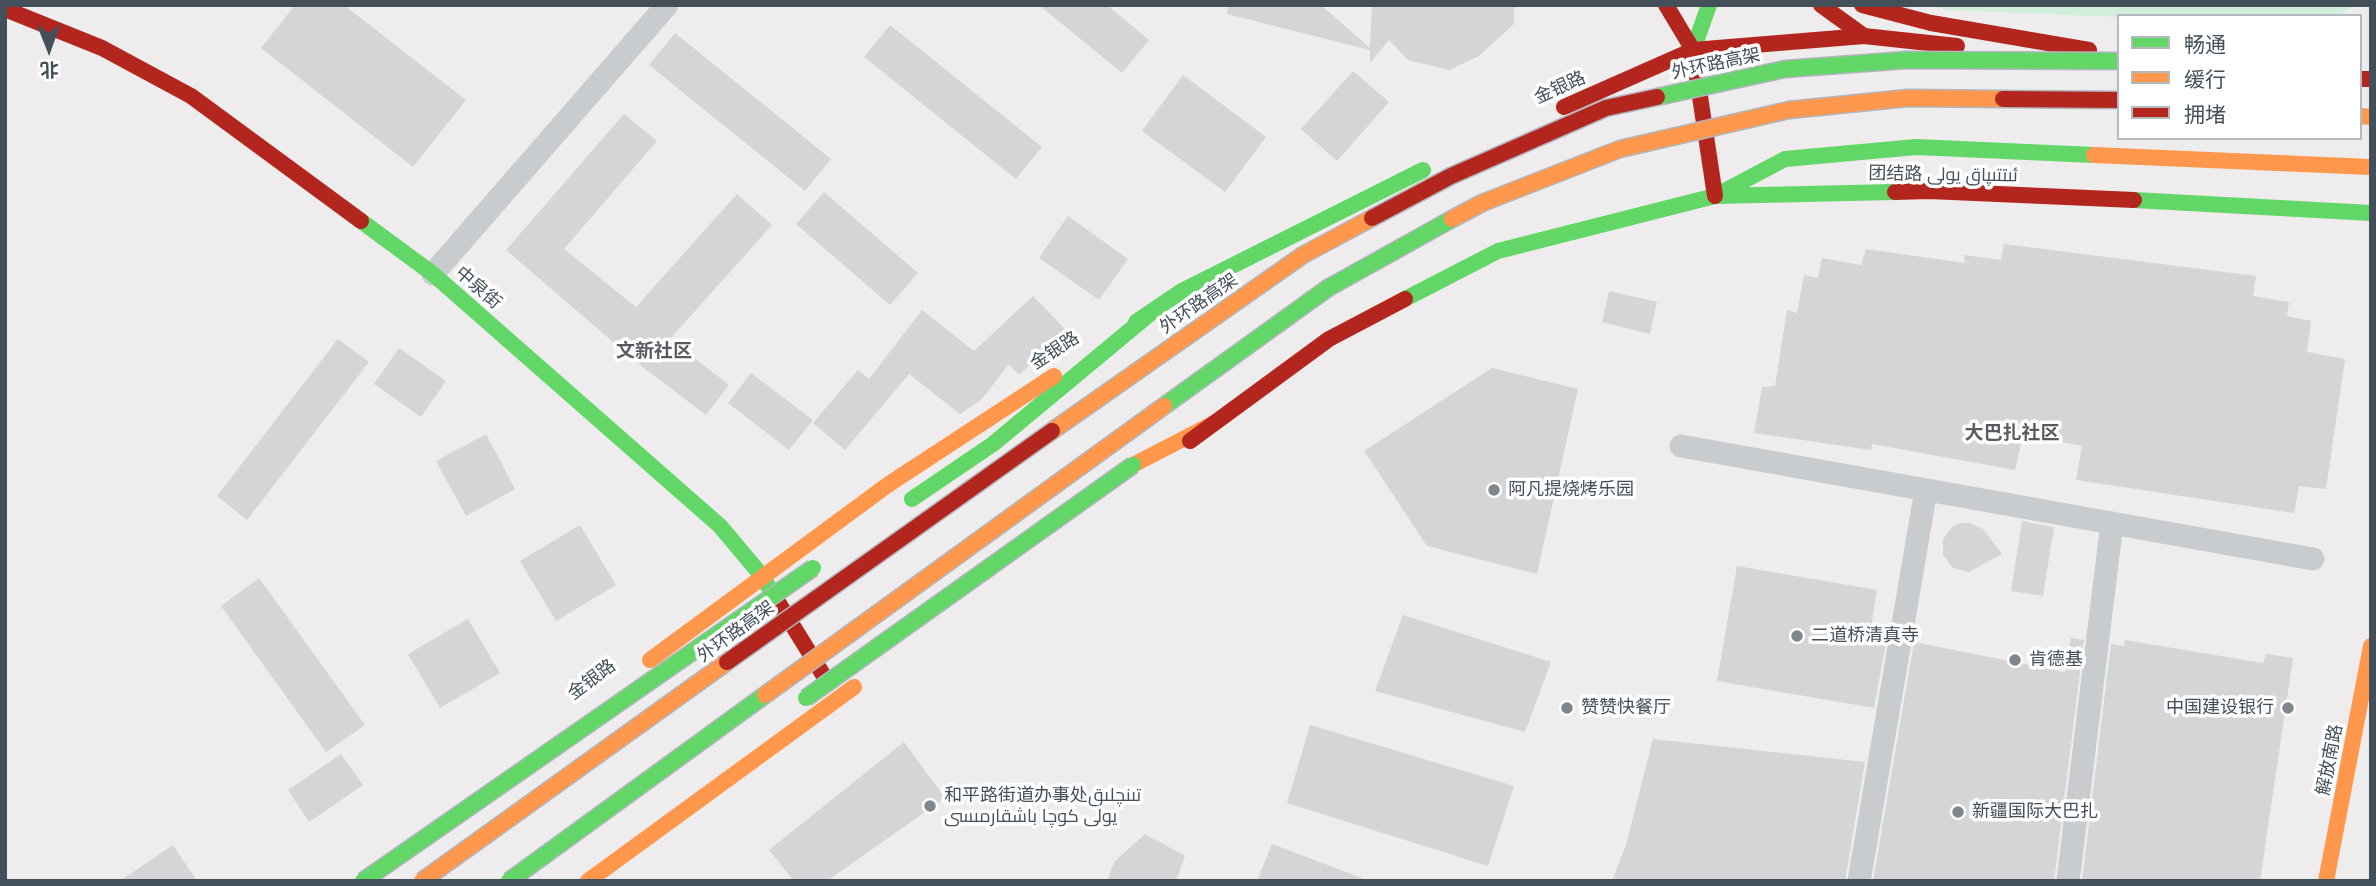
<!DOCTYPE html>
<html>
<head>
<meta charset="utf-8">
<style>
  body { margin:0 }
  #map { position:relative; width:2376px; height:886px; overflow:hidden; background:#eeeced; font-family:"PT Sans","Noto Sans SC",sans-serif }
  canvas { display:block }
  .frame { position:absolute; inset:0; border:7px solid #43505a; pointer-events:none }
  .legend { position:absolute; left:2117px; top:14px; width:245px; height:126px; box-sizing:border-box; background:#fff; border:2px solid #b4b9bd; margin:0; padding:9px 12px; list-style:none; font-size:21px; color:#43505a }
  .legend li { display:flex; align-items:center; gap:14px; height:35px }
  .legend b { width:35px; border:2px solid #b4b9bd }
  .north { position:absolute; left:14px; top:14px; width:70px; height:70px; -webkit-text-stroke:5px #fff; paint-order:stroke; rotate:179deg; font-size:19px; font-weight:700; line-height:28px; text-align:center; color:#43505a }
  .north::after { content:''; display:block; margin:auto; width:24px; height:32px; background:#43505a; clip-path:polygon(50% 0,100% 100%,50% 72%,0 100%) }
</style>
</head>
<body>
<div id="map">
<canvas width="2376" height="886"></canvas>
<div class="frame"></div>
<ul class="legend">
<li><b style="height:9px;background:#63d668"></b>畅通</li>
<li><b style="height:9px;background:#ff974d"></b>缓行</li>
<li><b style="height:9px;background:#b3261e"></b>拥堵</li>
</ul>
<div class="north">北</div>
</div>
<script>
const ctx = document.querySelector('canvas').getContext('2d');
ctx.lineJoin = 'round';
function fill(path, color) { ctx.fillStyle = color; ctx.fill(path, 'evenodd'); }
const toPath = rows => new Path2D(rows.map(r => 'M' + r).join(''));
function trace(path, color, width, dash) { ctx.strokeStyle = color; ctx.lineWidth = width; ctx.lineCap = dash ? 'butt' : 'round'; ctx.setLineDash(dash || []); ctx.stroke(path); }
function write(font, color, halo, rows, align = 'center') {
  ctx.font = font + ' "PT Sans",Cairo,"Noto Sans SC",sans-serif'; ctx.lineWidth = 7; ctx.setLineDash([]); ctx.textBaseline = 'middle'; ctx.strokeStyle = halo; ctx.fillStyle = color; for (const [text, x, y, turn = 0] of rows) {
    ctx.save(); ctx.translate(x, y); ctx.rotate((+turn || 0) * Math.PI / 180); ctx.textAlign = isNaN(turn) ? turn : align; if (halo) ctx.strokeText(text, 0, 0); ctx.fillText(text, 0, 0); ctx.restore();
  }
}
fill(toPath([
  [1935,5,2357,5,2336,16,2119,17,1947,10]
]), '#cfefdb');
fill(toPath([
  [295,5,344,5,466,100,413,167,261,48],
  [1039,5,1107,5,1149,40,1122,73],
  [1228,5,1321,5,1370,48,1372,5,1514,5,1514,24,1479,56,1449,70,1408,60,1389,40,1370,63,1370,50,1227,14],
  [890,25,1042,147,1016,179,864,57],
  [675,33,831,159,805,191,649,65],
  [1353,71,1389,102,1337,161,1301,129],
  [1183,75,1266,137,1225,192,1142,131],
  [624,114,657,141,564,249,636,307,737,194,772,225,670,339,729,385,706,415,640,365,506,250],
  [824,192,918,273,890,305,796,224],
  [1068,216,1128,259,1099,300,1039,258],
  [2004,244,2256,276,2253,296,2289,302,2287,316,2311,321,2307,352,2345,359,2326,489,2299,486,2294,513,2076,480,2082,446,2023,434,2015,470,1872,444,1871,450,1754,433,1762,387,1775,386,1787,310,1797,313,1804,275,1818,278,1822,258,1861,265,1866,249,1965,263,1964,255,2001,260],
  [1609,291,1657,302,1650,334,1602,322],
  [1033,296,1066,330,1019,375,1009,364,982,399,960,414,909,374,845,450,813,423,858,370,869,379,922,310,974,351],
  [338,339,369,362,247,520,217,496],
  [399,348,446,381,421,417,374,384],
  [1492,368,1578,389,1537,574,1427,546,1364,451],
  [751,373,813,420,789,450,728,403],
  [486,434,515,489,466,516,436,461],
  [2022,521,2054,527,2043,596,2011,591],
  [1961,523,1969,523,1983,529,2002,554,1969,572,1953,568,1943,555,1943,539,1953,526],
  [580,525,616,585,556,621,520,561],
  [1737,566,1877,590,1870,634,1887,637,1874,708,1717,681],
  [259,578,365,725,326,752,221,606],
  [1403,615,1551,662,1525,732,1375,691],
  [468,619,500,673,440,708,408,654],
  [2071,638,2084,640,2054,881,1873,881,1914,642,2065,672],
  [2125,640,2263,663,2266,654,2293,658,2260,881,2082,881,2111,644,2124,646],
  [1310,725,1514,786,1488,866,1287,803],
  [1653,739,1865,762,1845,881,1612,881,1626,845],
  [904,742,945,798,827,881,794,881,769,850],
  [341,754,363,785,309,822,288,790],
  [1145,834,1185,856,1176,881,1107,881,1114,862],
  [1272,844,1362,878,1362,881,1257,881],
  [173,845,197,881,120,881]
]), '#d5d4d7');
trace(toPath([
  [433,274,667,5],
  [1681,446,2313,559],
  [1859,881,1926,490],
  [2068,881,2112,523]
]), '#c9ccce', 23);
trace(toPath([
  [1693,50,1709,5],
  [1715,196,1785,159,1916,147,2094,155],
  [2134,200,2371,213],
  [361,221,433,274,720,526,762,576,773,594],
  [1405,299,1498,251,1715,196,1895,192],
  [1136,322,1182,291,1423,170],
  [912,499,993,444,1158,307]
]), '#63d668', 16);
trace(toPath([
  [2360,116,2371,117],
  [2094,155,2371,167],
  [1133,465,1214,423],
  [650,660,889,484,1054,376],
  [588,881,854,687],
  [2326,881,2371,646]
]), '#ff974d', 16);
trace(toPath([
  [1666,5,1693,50,1715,196],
  [1821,5,1864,36],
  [1862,5,1931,23,2089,50],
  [5,9,102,48,191,96,361,221],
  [2360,79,2371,79],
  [1564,107,1693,50,1864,36,1957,46],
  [1895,192,1929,191,2134,200],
  [1190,441,1329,339,1405,299],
  [773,594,827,681]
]), '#b3261e', 16);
const fastBridge = toPath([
  [1657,97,1785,69,1907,60,2119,61],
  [1164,406,1328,288,1452,219],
  [806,698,1133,465],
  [363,881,813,568],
  [509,881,765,695]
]);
const slowBridge = toPath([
  [1452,219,1482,203,1620,149,1789,110,1908,98,2003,99],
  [1052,431,1303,255,1372,218],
  [765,695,1164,406],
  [422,881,727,662]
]);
const jamBridge = toPath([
  [2003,99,2119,100],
  [1372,218,1451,176,1606,108,1657,97],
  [727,662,1052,431]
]);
trace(fastBridge, '#b1b6bd', 19, []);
trace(slowBridge, '#b1b6bd', 19, []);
trace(jamBridge, '#b1b6bd', 19, []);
trace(fastBridge, '#63d668', 16);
trace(slowBridge, '#ff974d', 16);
trace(jamBridge, '#b3261e', 16);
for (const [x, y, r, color] of [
  [1494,490,7,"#7f878d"],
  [1797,636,7,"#7f878d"],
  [2015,660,7,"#7f878d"],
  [1567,708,7,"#7f878d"],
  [2288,708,7,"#7f878d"],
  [930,806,7,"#7f878d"],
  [1958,812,7,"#7f878d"]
]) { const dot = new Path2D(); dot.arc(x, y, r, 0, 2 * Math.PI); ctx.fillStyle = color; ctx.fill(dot); trace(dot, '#fff', 2.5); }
write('18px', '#43505a', '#fff', [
  ["外环路高架",1716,64,-12],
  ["金银路",1560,88,-24],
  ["团结路 ئىتتىپاق يولى",1943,175,1],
  ["中泉街",478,288,41],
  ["外环路高架",1199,304,-35],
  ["金银路",1055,351,-33],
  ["外环路高架",736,632,-36],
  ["金银路",592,680,-37],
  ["解放南路",2330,760,-79]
]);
write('18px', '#43505a', '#fff', [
  ["阿凡提烧烤乐园",1508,490],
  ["二道桥清真寺",1811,636],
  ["肯德基",2029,660],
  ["赞赞快餐厅",1581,708],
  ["中国建设银行",2274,708,"right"],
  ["和平路街道办事处تىنچلىق",944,796],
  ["يولى كوچا باشقارمىسى",944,817],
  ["新疆国际大巴扎",1972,812]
], 'left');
write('bold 19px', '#585c61', '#fff', [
  ["文新社区",654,352],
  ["大巴扎社区",2012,434]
]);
</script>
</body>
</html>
